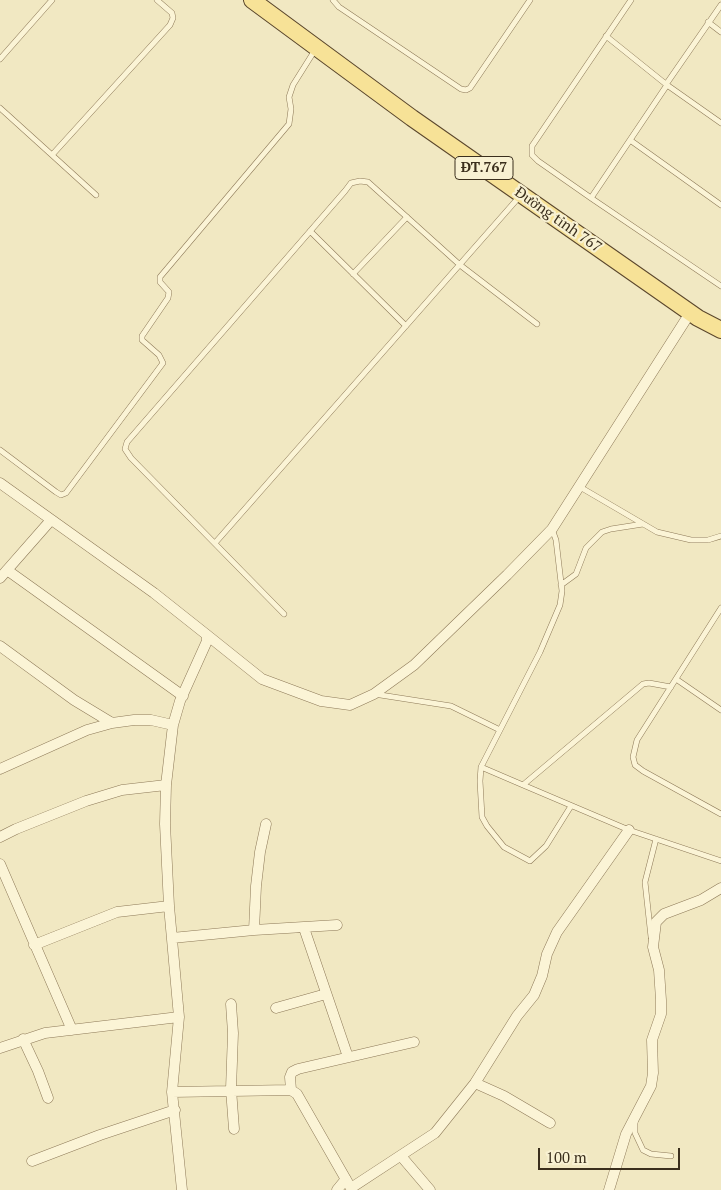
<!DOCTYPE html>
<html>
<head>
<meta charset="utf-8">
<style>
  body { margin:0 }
  #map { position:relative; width:721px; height:1190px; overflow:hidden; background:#f1e8c2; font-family:"PT Serif",serif }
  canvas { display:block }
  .scale { position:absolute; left:538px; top:1148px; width:142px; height:22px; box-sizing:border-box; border:2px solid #3b2f1d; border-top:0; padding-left:6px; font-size:15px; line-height:18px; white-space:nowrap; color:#3b2f1d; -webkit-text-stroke:4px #f8f1d2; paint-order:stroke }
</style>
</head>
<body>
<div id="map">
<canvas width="721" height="1190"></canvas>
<div class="scale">100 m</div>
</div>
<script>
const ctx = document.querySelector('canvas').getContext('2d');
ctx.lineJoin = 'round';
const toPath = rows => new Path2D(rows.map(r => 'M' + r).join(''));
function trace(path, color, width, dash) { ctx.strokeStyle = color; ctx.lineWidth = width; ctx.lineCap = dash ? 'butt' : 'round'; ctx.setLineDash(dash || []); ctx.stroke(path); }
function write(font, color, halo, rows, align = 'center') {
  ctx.font = font + ' "PT Serif",serif'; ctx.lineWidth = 4.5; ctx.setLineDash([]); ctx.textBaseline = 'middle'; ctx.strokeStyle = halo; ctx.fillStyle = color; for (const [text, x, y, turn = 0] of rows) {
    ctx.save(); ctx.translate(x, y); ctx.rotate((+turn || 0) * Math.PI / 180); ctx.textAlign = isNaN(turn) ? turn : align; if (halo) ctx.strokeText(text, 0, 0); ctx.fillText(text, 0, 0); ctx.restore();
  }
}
const service = toPath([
  [333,0,339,7,461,89,466,90,470,88,530,0],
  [631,0,532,146,532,155,538,161,591,198,721,286],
  [708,22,721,32],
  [0,59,52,0],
  [667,83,721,5],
  [667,85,721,123],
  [0,108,52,155],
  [630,140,721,205],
  [96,195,52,155,170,25,173,18,172,13,157,0],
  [591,198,667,85,606,36],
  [310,231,406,326],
  [353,274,407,217],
  [0,450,56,492,61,495,66,493,163,363,159,355,142,340,142,336,168,298,169,292,160,282,160,277,289,124,291,109,289,97,293,85,315,50],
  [580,487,657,532,691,540,708,540,721,536],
  [552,529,556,540,562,591,560,605,540,652,481,767,480,781,482,817,487,826,504,847,530,861,546,846,571,806],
  [215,543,520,196],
  [561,585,576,574,586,548,602,532,611,529,643,524],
  [721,608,637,740,633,757,635,765,643,771,721,814],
  [284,614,131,458,125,449,127,442,345,191,351,183,360,181,368,182,460,265,537,324],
  [676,679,721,710],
  [374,694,451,706,500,730],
  [481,767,523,785,643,684,649,683,671,687],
  [523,785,629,830,721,861],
  [651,937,645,882,656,839],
  [635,1121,635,1133,643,1150,651,1154,671,1156]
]);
const minor = toPath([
  [0,483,154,593,207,635,207,641,180,701,173,725,166,785,165,824,169,906,179,1017,172,1092,182,1190],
  [7,570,183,696],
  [0,578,51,520],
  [207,635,262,679,321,701,350,705,374,694,414,665,507,575,552,529,690,313],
  [0,646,74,700,112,723],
  [0,769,87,730,112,723,134,720,151,720,173,725],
  [0,837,16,829,86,801,122,790,166,785],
  [0,864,72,1030],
  [304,928,348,1057],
  [254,930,256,886,260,852,266,824],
  [172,938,254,930,337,925],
  [34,945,117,912,169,906],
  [231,1004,233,1033,231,1089,234,1129],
  [276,1008,326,994],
  [23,1039,38,1071,48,1098],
  [0,1048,45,1033,179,1017],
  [475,1083,504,1096,550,1123],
  [291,1090,290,1077,292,1072,298,1069,414,1042],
  [172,1092,291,1090,297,1094,352,1190],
  [401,1156,430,1190],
  [32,1161,100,1135,175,1110],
  [351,1188,435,1133,475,1083,517,1016,534,995,542,976,547,954,557,932,629,830],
  [337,1190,346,1179],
  [609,1190,626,1134,651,1086,653,1073,652,1040,661,1014,661,1000,659,970,653,947,656,922,664,914,701,900,721,888]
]);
const primary = toPath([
  [252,0,412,118,698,318,721,330]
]);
trace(service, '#8d7958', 6);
trace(minor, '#8d7958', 11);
trace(primary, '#5a462c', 18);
trace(service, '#fbf4d6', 5);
trace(minor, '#fbf4d6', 10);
trace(primary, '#f7e297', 16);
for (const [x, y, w] of [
  [484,168,58]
]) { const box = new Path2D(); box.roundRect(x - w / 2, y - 11.5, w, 23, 4); ctx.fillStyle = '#f8f1d2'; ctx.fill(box); trace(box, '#3b2f1d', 1); }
write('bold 14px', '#3b2f1d', null, [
  ["ĐT.767",484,168]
]);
write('15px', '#3b2f1d', '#f8f1d2', [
  ["Đường tỉnh 767",558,220,35]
]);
</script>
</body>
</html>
